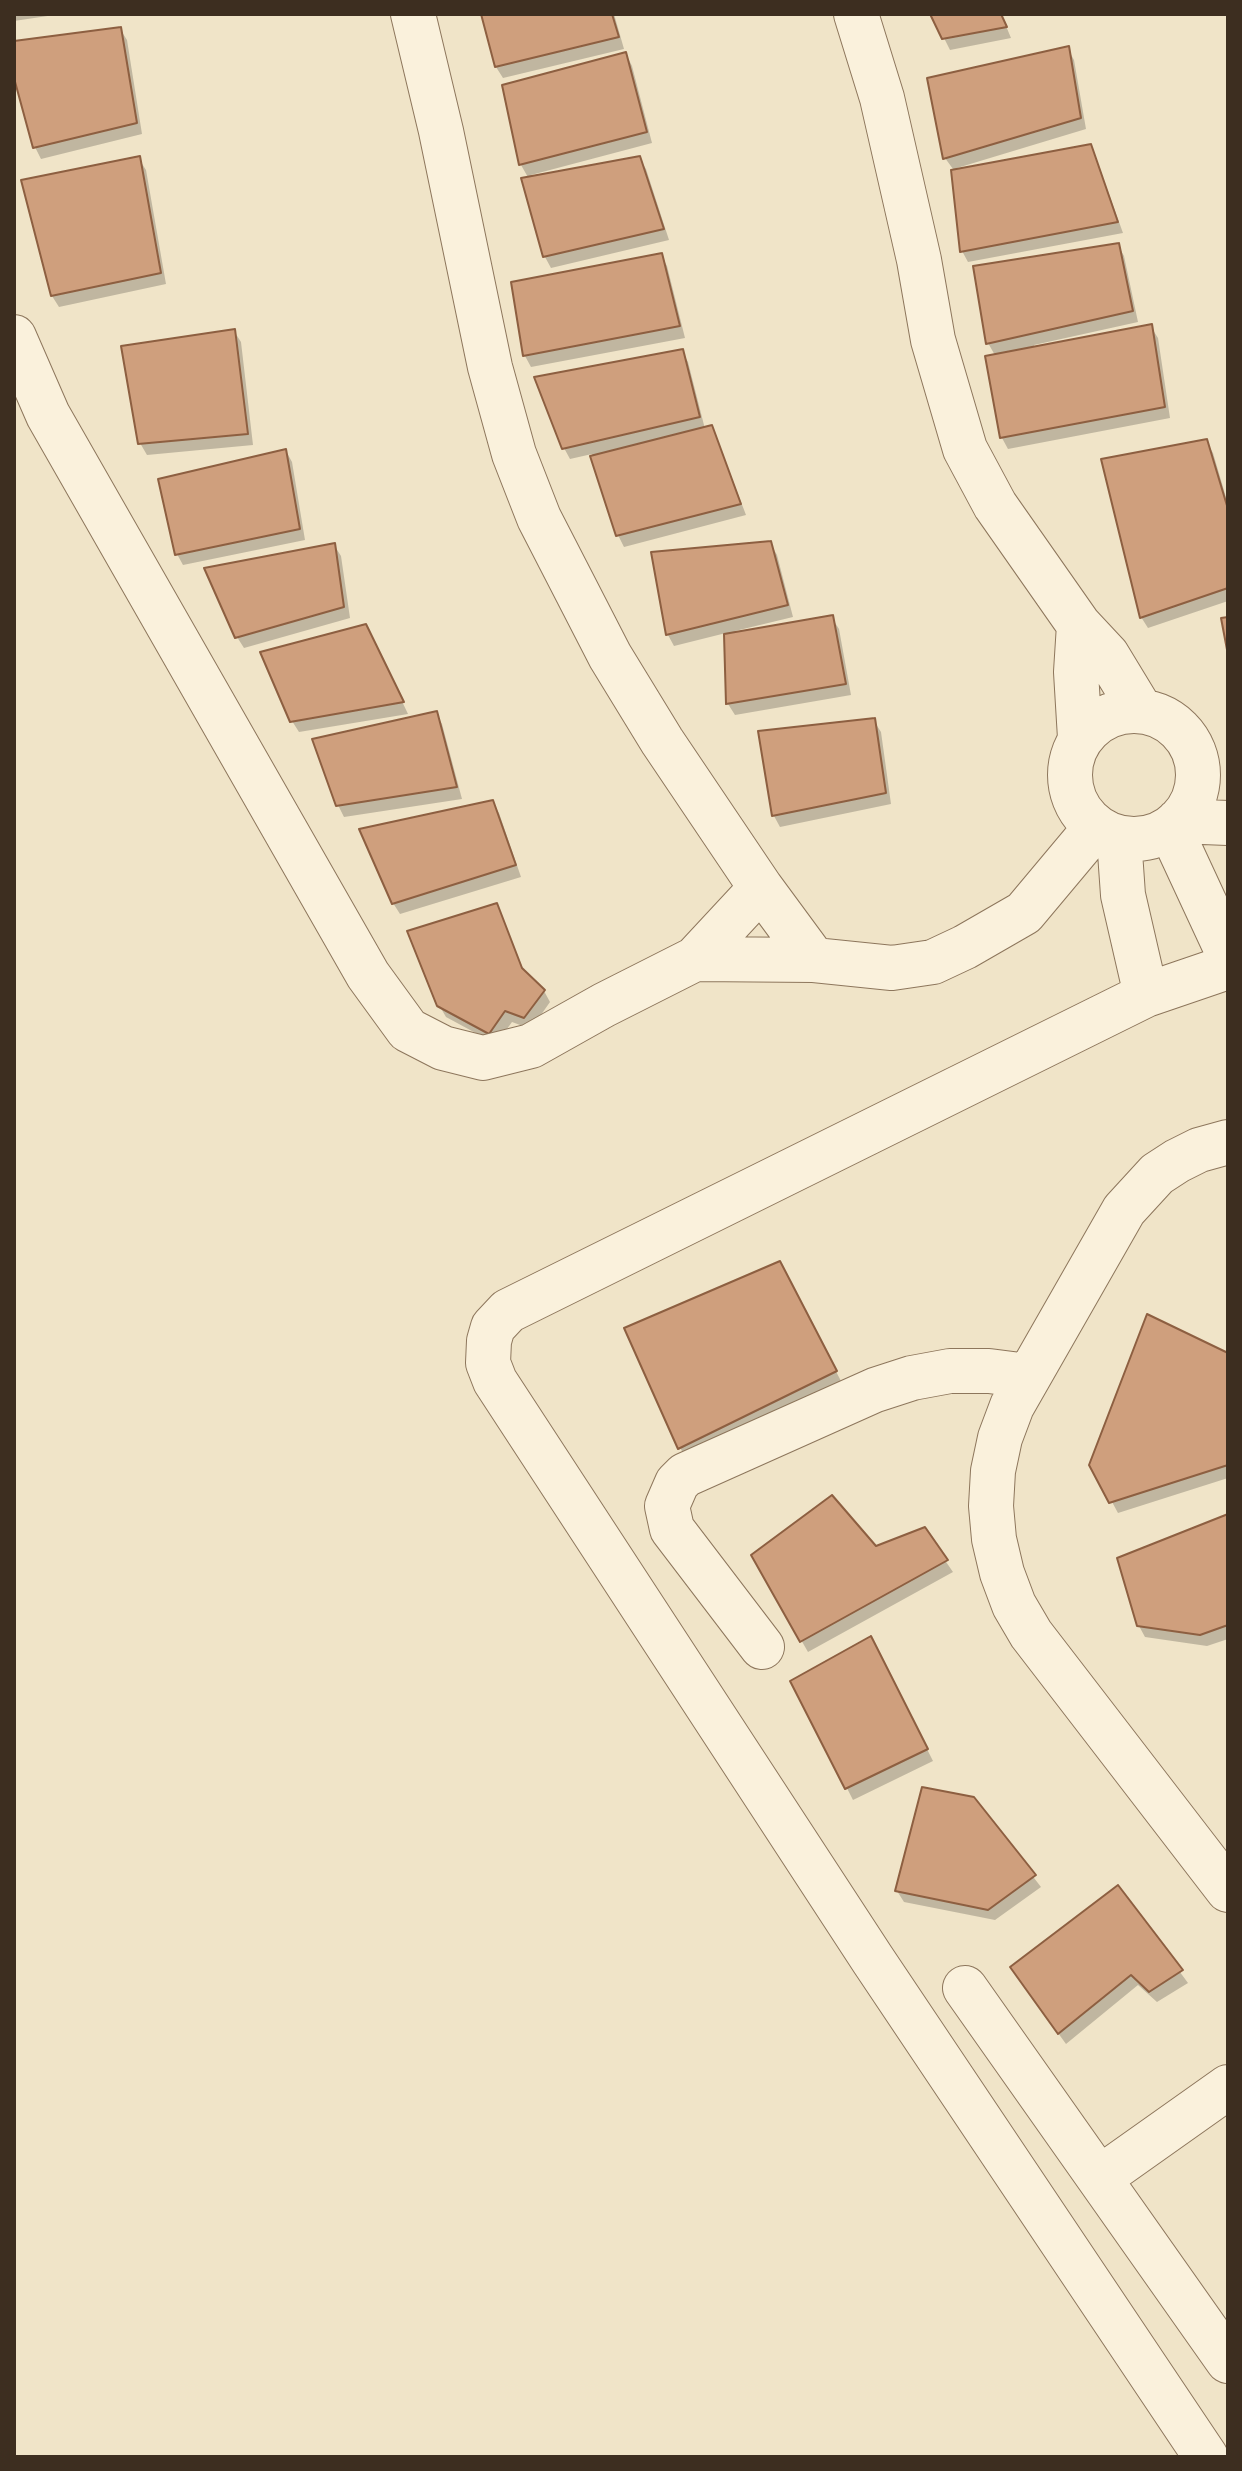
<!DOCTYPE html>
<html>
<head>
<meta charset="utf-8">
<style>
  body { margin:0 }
  #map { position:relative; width:1242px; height:2471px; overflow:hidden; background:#f0e4c8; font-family:Bitter,serif }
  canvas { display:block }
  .frame { position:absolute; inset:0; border:16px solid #3d2e20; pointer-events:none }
</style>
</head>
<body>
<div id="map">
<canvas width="1242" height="2471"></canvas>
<div class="frame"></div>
</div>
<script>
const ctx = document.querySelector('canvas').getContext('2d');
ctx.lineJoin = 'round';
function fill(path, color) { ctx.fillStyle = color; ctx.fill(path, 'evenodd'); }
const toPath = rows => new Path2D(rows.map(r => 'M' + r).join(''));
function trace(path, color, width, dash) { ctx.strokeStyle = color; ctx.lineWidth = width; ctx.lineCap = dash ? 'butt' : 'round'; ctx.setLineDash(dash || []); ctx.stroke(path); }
fill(toPath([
  [14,14,61,14,14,21],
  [483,14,614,14,624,49,503,78,496,67],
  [932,14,1001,14,1011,38,950,50],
  [120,29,127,40,142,134,41,159,35,147,14,71,14,43],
  [1068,49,1074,60,1086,129,957,168,958,171,1090,146,1096,158,1123,233,968,262,962,251,953,169,945,158],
  [626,54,632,66,652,143,531,175,532,178,639,158,646,169,669,240,551,268,545,257,523,180,529,179,521,165,504,87],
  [139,159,146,170,166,284,59,307,52,296],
  [1118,245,1124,256,1138,322,1034,345,1035,349,1151,327,1158,338,1170,418,1008,449,1002,438,996,357,988,343],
  [661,255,667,266,685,338,531,367,525,356,513,283],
  [234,331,241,342,253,445,147,455,140,443],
  [682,351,688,362,705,429,711,427,717,439,746,515,624,547,618,535,592,454,570,459,564,448],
  [1206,441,1213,453,1228,504,1228,601,1148,628,1141,617],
  [286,451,292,462,305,540,183,565,177,554],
  [770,543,777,555,793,617,735,631,735,634,832,618,839,629,851,695,735,715,728,704,726,633,674,646,668,635,653,553],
  [334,545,341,556,350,618,244,648,237,637],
  [372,638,408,714,299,732,292,721],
  [436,713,442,724,462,799,344,817,338,805],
  [874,721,881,732,891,804,780,827,774,816],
  [492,802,499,813,521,877,400,914,393,903],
  [496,906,525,973,544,991,550,1002,531,1029,512,1022,496,1044,446,1017,439,1005],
  [786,1275,842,1383,686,1460,626,1329],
  [1228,1355,1228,1478,1118,1513,1092,1465],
  [1228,1516,1228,1639,1207,1646,1145,1637,1139,1626],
  [924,1530,953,1572,808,1652,753,1556,876,1549],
  [877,1650,933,1761,853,1800,793,1682],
  [973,1799,1041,1887,995,1920,904,1902,897,1891],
  [1118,1888,1188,1983,1157,2002,1138,1985,1066,2044,1019,1979]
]), '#0003');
const building = toPath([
  [481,14,612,14,619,37,495,67,481,14],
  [930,14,1001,14,1007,27,942,39,930,14],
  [121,27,137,123,33,148,14,78,14,41,121,27],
  [1069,46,1081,118,943,159,927,78,1069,46],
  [626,52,647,132,519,165,502,85,626,52],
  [1091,144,1118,222,960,252,951,170,1091,144],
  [140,156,161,273,51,296,21,180,140,156],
  [640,156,664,229,543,257,521,178,640,156],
  [1119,243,1133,311,986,344,973,266,1119,243],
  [662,253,680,326,523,356,511,282,662,253],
  [1152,324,1165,407,1000,438,985,356,1152,324],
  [235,329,248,434,138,444,121,346,235,329],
  [683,349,700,417,562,449,534,377,683,349],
  [712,425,741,504,616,536,590,456,712,425],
  [1207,439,1228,509,1228,588,1140,618,1101,459,1207,439],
  [286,449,300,529,175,555,158,479,286,449],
  [771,541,788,605,666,635,651,552,771,541],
  [335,543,344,607,235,638,204,568,335,543],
  [833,615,846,684,726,704,724,634,833,615],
  [1228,617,1228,655,1221,618,1228,617],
  [366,624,404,702,290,722,260,652,366,624],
  [437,711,457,787,336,806,312,739,437,711],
  [875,718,886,793,772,816,758,731,875,718],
  [493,800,516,865,392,904,359,829,493,800],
  [497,903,522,968,545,990,524,1018,505,1011,489,1034,437,1006,407,931,497,903],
  [780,1261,837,1371,678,1449,624,1328,780,1261],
  [1147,1314,1228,1353,1228,1465,1109,1503,1089,1465,1147,1314],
  [832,1495,876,1546,925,1527,948,1560,800,1642,751,1555,832,1495],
  [1228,1514,1228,1625,1200,1635,1137,1626,1117,1558,1228,1514],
  [871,1636,928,1749,845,1789,790,1681,871,1636],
  [922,1787,974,1797,1036,1875,988,1910,895,1891,922,1787],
  [1118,1885,1183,1970,1149,1992,1131,1975,1058,2034,1010,1967,1118,1885]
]);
fill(building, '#cf9f7d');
trace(building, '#8d5f41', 2);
const minor = toPath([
  [413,14,441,131,490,367,514,454,539,518,610,656,662,741,761,888,814,960,892,968,933,962,965,947,1024,913,1096,827],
  [856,14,882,98,919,260,933,340,965,449,995,505,1079,625,1107,655,1141,711],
  [14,337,48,415,368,975,408,1030,443,1048,483,1058,531,1046,604,1005,695,959,761,888],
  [1079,625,1076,672,1080,738],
  '1070 775a64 64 0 1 1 128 0a64 64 0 1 1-128 0Z',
  [1178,821,1228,823],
  [1170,828,1228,953],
  [1119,838,1123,895,1146,995],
  [695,959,814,960],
  [1228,1142,1199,1150,1177,1161,1157,1174,1124,1210,1012,1406,1000,1438,993,1471,991,1506,994,1539,1002,1573,1014,1605,1031,1634,1228,1890],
  [762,1647,672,1529,667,1506,677,1483,685,1475,875,1390,912,1378,950,1371,989,1371,1028,1376],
  [965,1988,1228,2361],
  [1101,2177,1228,2087],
  [1206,2457,873,1960,495,1381,488,1363,489,1341,493,1327,508,1311,1146,995,1228,967]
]);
trace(minor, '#8d765c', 46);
trace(minor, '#faf1dc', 44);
</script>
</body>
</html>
